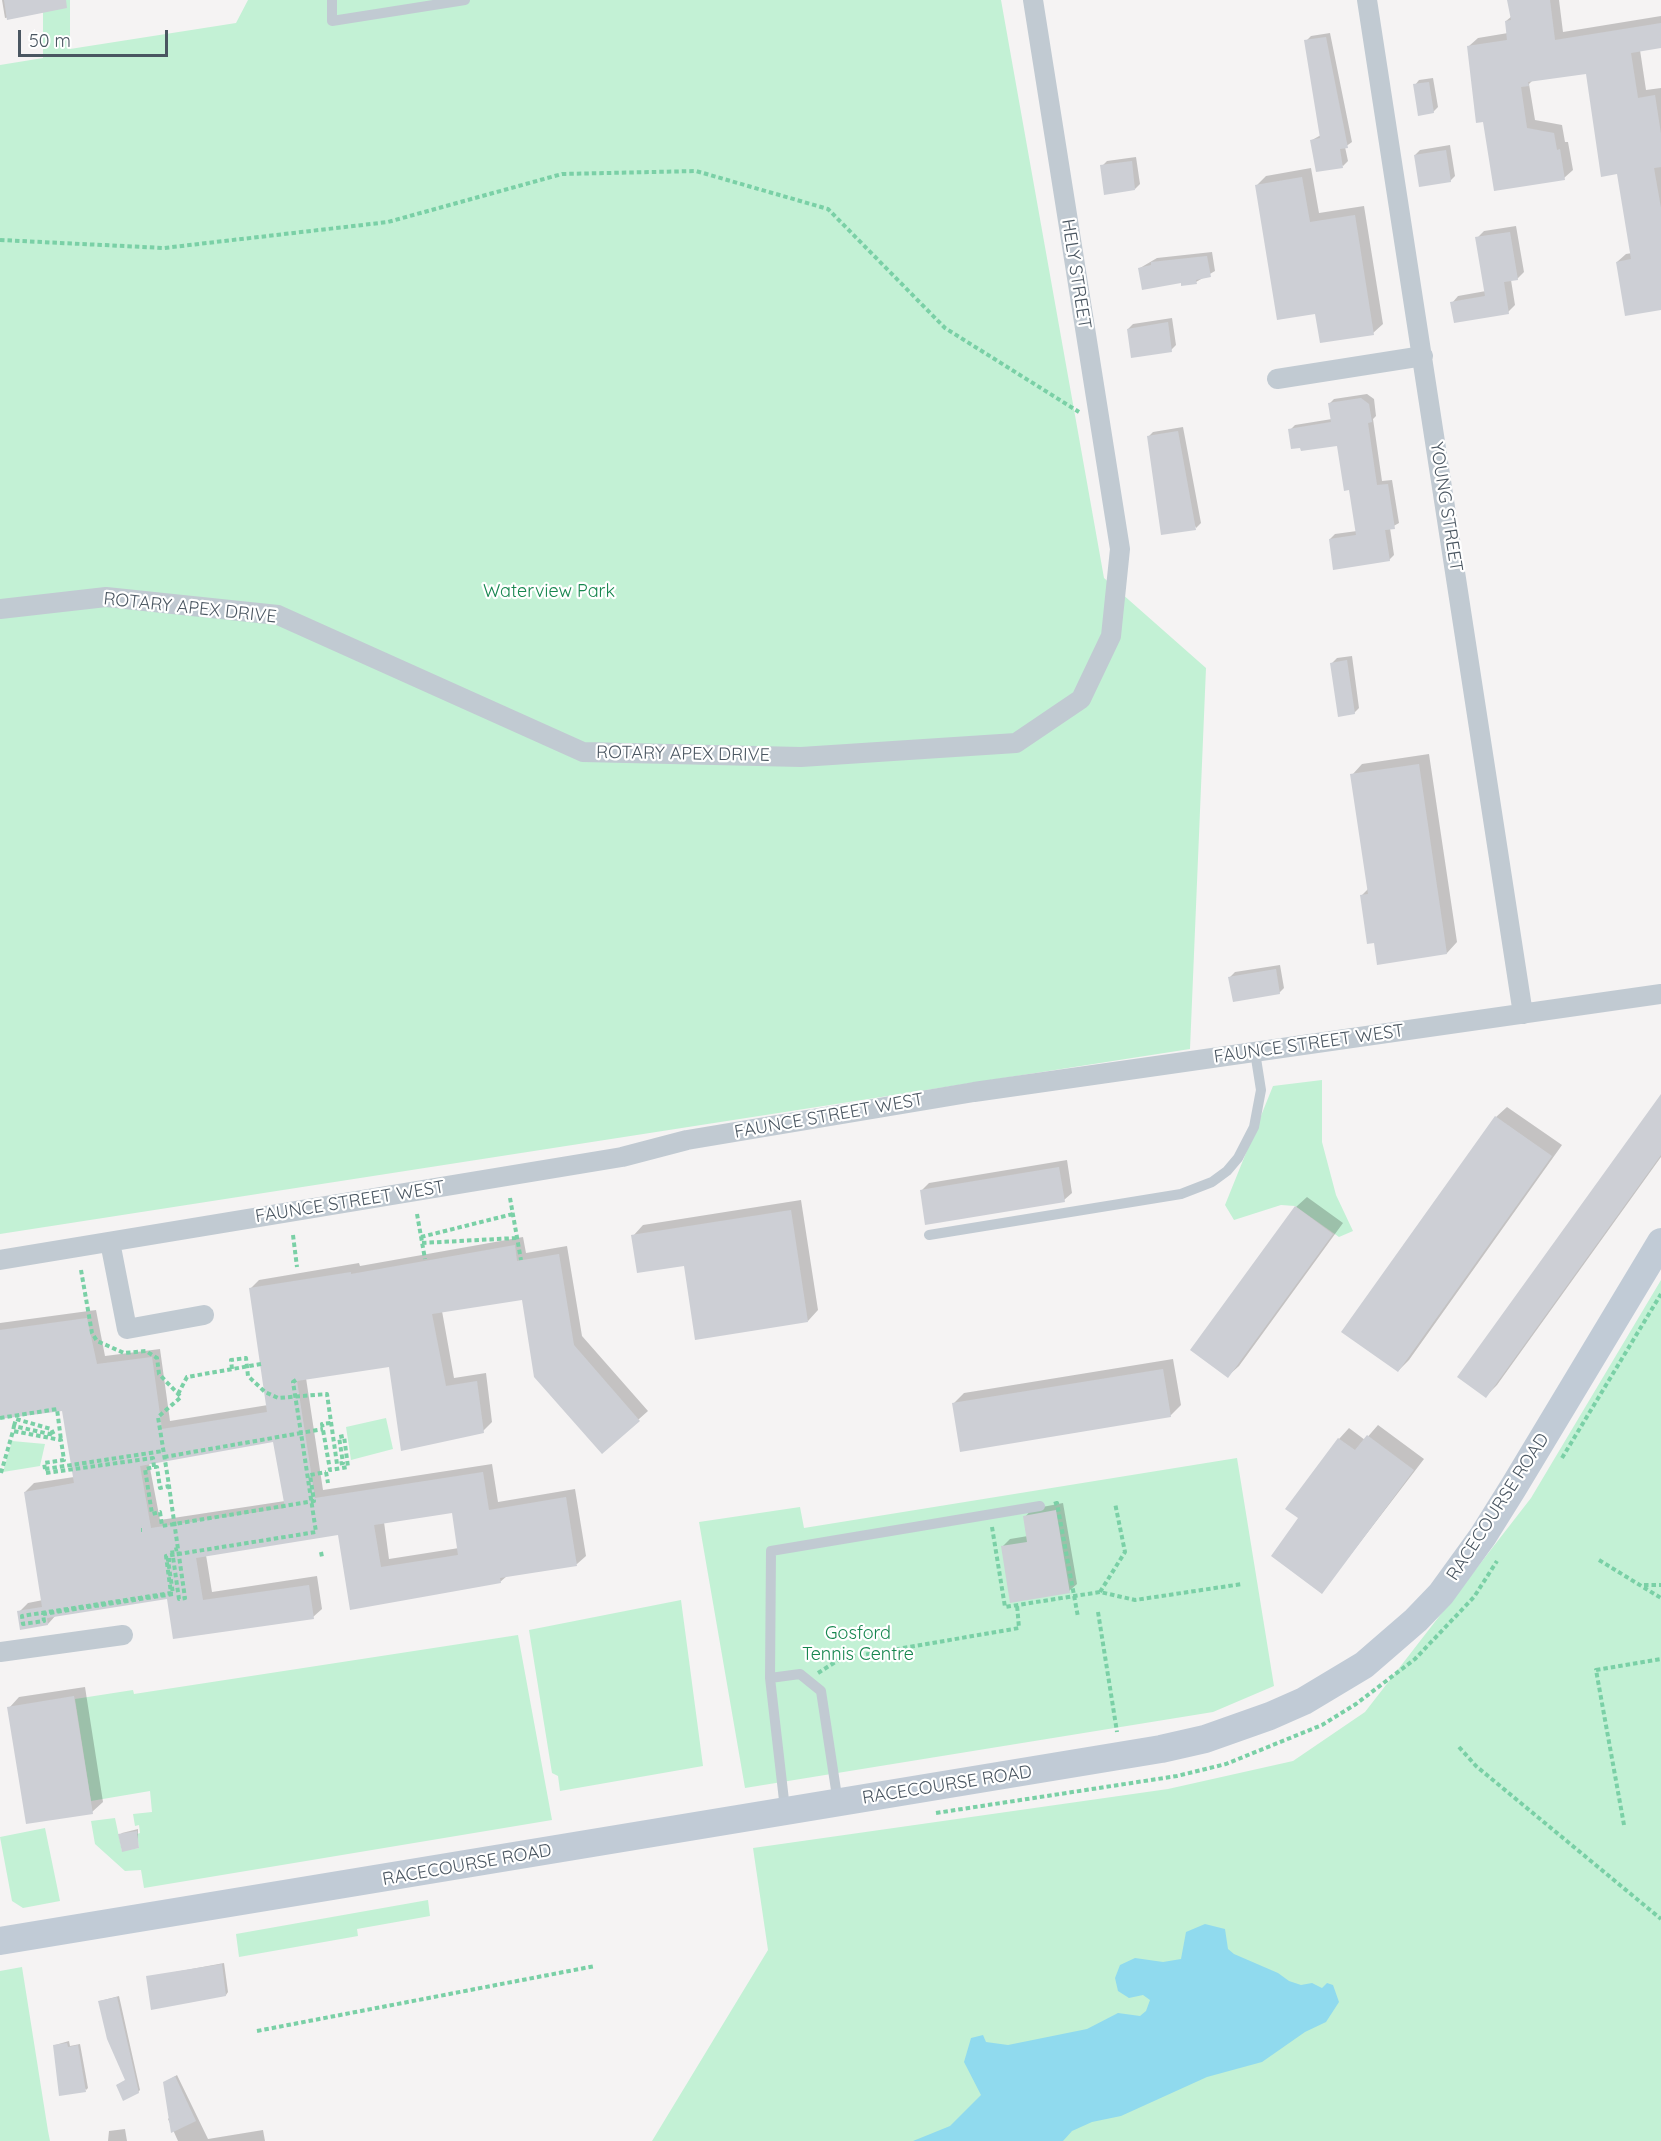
<!DOCTYPE html>
<html>
<head>
<meta charset="utf-8">
<style>
  body { margin:0 }
  #map { position:relative; width:1661px; height:2141px; overflow:hidden; background:#f5f3f3; font-family:Quicksand,sans-serif }
  canvas { display:block }
  .scale { position:absolute; left:18px; top:30px; width:150px; height:27px; box-sizing:border-box; border:3px solid #4a5661; border-top:0; padding-left:8px; font-size:18px; line-height:21px; white-space:nowrap; color:#4a5661; -webkit-text-stroke:4px #fff; paint-order:stroke }
</style>
</head>
<body>
<div id="map">
<canvas width="1661" height="2141"></canvas>
<div class="scale">50 m</div>
</div>
<script>
const ctx = document.querySelector('canvas').getContext('2d');
ctx.lineJoin = 'round';
function fill(path, color) { ctx.fillStyle = color; ctx.fill(path, 'evenodd'); }
const toPath = rows => new Path2D(rows.map(r => 'M' + r).join(''));
function trace(path, color, width, dash) { ctx.strokeStyle = color; ctx.lineWidth = width; ctx.lineCap = dash ? 'butt' : 'round'; ctx.setLineDash(dash || []); ctx.stroke(path); }
function write(font, color, halo, rows, align = 'center') {
  ctx.font = font + ' Quicksand,sans-serif'; ctx.lineWidth = 4.5; ctx.setLineDash([]); ctx.textBaseline = 'middle'; ctx.strokeStyle = halo; ctx.fillStyle = color; for (const [text, x, y, turn = 0] of rows) {
    ctx.save(); ctx.translate(x, y); ctx.rotate((+turn || 0) * Math.PI / 180); ctx.textAlign = isNaN(turn) ? turn : align; if (halo) ctx.strokeText(text, 0, 0); ctx.fillText(text, 0, 0); ctx.restore();
  }
}
fill(toPath([
  [43,0,70,0,70,49,236,23,248,0,1001,0,1104,578,1206,668,1190,1049,0,1234,0,65,43,58],
  [1322,1080,1322,1142,1336,1195,1353,1231,1339,1237,1295,1206,1281,1205,1234,1220,1225,1205,1273,1086],
  [1661,1280,1661,2141,652,2141,768,1950,753,1848,1168,1789,1293,1761,1365,1712,1531,1498],
  [386,1418,393,1449,351,1460,346,1427],
  [12,1441,45,1444,40,1466,3,1472],
  [1237,1458,1274,1686,1213,1712,745,1788,699,1522,800,1507,804,1528],
  [681,1600,703,1766,560,1791,558,1776,552,1773,529,1630],
  [518,1635,552,1820,144,1888,141,1870,125,1871,95,1844,91,1821,115,1818,122,1851,139,1848,137,1834,140,1833,139,1825,135,1826,133,1814,152,1812,150,1791,91,1801,75,1699,133,1690,134,1694],
  [45,1828,60,1901,23,1908,12,1901,0,1837],
  [428,1900,430,1916,357,1929,358,1936,239,1957,236,1934],
  [22,1967,48,2131,50,2141,0,2141,0,1971]
]), '#c3f1d5');
fill(toPath([
  [1205,1924,1225,1929,1228,1949,1234,1954,1278,1973,1289,1981,1301,1985,1312,1983,1322,1988,1327,1983,1333,1985,1339,2002,1326,2022,1305,2032,1262,2062,1207,2077,1121,2116,1092,2122,1072,2131,1063,2141,913,2141,950,2126,981,2095,964,2062,971,2038,983,2035,986,2042,1008,2045,1087,2029,1118,2013,1140,2016,1146,2011,1150,2000,1143,1995,1129,1998,1118,1991,1115,1978,1120,1965,1135,1958,1163,1962,1181,1959,1186,1932]
]), '#90daee');
fill(toPath([
  [2,0,41,0,38,12,5,18],
  [1509,0,1559,0,1563,32,1661,16,1661,47,1640,50,1646,90,1661,88,1661,309,1617,262,1626,254,1632,253,1619,172,1587,72,1533,80,1529,84,1535,120,1562,125,1565,142,1568,142,1573,170,1564,178,1485,120,1469,46,1478,38,1508,33,1506,21,1512,16],
  [1330,33,1352,142,1345,147,1348,161,1343,166,1312,140,1321,135,1306,41,1311,36],
  [1433,78,1438,107,1433,112,1415,85,1419,80],
  [1450,145,1455,176,1450,181,1415,155,1420,150],
  [1136,157,1140,184,1135,189,1102,166,1107,161],
  [1311,168,1319,213,1364,206,1383,324,1373,333,1316,312,1257,185,1266,176],
  [1516,226,1524,272,1517,279,1511,280,1515,305,1508,312,1452,303,1458,296,1486,291,1477,238,1484,231],
  [1212,252,1215,271,1196,282,1182,281,1140,268,1157,258],
  [1172,318,1176,345,1171,350,1128,329,1133,324],
  [1367,394,1374,399,1376,416,1373,419,1382,481,1392,480,1399,523,1390,528,1394,555,1389,560,1330,539,1335,534,1357,531,1350,488,1338,444,1290,430,1295,425,1332,419,1329,404,1334,399],
  [1183,427,1201,523,1196,528,1148,437,1153,432],
  [1352,656,1359,708,1354,713,1332,663,1337,658],
  [1429,754,1457,942,1447,953,1375,941,1361,896,1368,889,1352,775,1362,764],
  [1280,965,1284,988,1279,993,1230,977,1235,972],
  [1661,1096,1661,1157,1497,1385,1486,1396],
  [1507,1107,1562,1145,1409,1360,1398,1371,1496,1117],
  [1067,1160,1072,1193,1064,1200,921,1191,929,1183],
  [1307,1197,1343,1223,1239,1366,1228,1376,1296,1207],
  [801,1200,818,1310,808,1321,633,1236,643,1225],
  [523,1237,526,1253,567,1246,582,1336,648,1411,602,1452,523,1298,442,1311,454,1378,486,1373,492,1422,483,1431,390,1365,306,1378,323,1490,492,1464,498,1502,575,1489,586,1556,577,1564,507,1576,500,1582,351,1608,339,1533,206,1555,212,1592,317,1576,322,1609,313,1617,169,1597,57,1614,48,1624,19,1612,28,1603,43,1600,25,1492,34,1483,74,1477,63,1409,0,1418,0,1323,96,1310,105,1356,160,1349,170,1421,268,1405,250,1289,259,1280,359,1263,360,1266],
  [274,1440,285,1501,160,1520,149,1463],
  [453,1511,459,1548,389,1559,384,1522],
  [1173,1359,1181,1405,1170,1416,953,1404,964,1393],
  [1378,1425,1424,1459,1322,1592,1300,1518,1339,1439,1349,1428,1365,1440],
  [1063,1503,1077,1584,1069,1591,1002,1547,1010,1539,1028,1536,1025,1517,1032,1509],
  [85,1687,103,1802,92,1812,9,1708,19,1697],
  [138,1829,138,1846,120,1835,122,1833],
  [224,1963,228,1992,226,1995,148,1977],
  [119,1996,140,2090,138,2092,117,2085,126,2080,100,2001],
  [69,2041,70,2046,80,2044,88,2088,86,2090,55,2045],
  [177,2075,208,2139,263,2130,265,2141,178,2141,168,2119,170,2117,167,2081],
  [125,2129,127,2141,108,2141,109,2131]
]), '#0003');
fill(toPath([
  [4,0,66,0,67,8,7,20],
  [1507,0,1550,0,1555,40,1661,23,1661,48,1631,53,1638,98,1655,95,1661,134,1661,167,1654,168,1661,208,1661,310,1625,316,1616,262,1631,259,1617,174,1601,177,1586,74,1528,82,1529,86,1521,87,1527,128,1554,133,1557,150,1560,149,1565,180,1494,191,1483,122,1476,123,1467,46,1507,40,1505,21,1511,20],
  [1326,37,1348,148,1340,149,1343,168,1316,172,1310,140,1320,138,1304,40],
  [1429,82,1434,113,1418,116,1413,84],
  [1446,150,1451,182,1419,187,1414,155],
  [1132,161,1135,190,1104,195,1100,165],
  [1302,177,1310,222,1355,215,1374,335,1320,343,1315,314,1277,320,1255,185],
  [1510,232,1518,280,1504,282,1509,314,1454,323,1450,302,1485,296,1475,237],
  [1207,256,1211,277,1196,280,1197,284,1181,286,1181,283,1142,290,1138,268,1151,265,1151,262],
  [1168,322,1172,352,1131,358,1127,329],
  [1361,398,1369,404,1372,422,1368,423,1377,485,1388,484,1395,529,1385,530,1390,561,1333,570,1329,539,1356,535,1349,490,1344,491,1337,446,1301,451,1300,448,1291,449,1288,429,1331,422,1328,403],
  [1178,431,1196,530,1161,535,1147,436],
  [1347,660,1355,714,1338,717,1330,663],
  [1419,764,1447,954,1377,965,1374,943,1367,944,1360,895,1368,894,1350,774],
  [1276,969,1280,994,1233,1002,1228,977],
  [1661,1094,1661,1155,1486,1398,1457,1377],
  [1495,1116,1552,1156,1398,1372,1341,1332],
  [1059,1167,1065,1202,925,1225,920,1190],
  [1295,1206,1333,1234,1228,1378,1190,1350],
  [791,1210,808,1322,695,1340,684,1266,637,1273,631,1235],
  [515,1245,517,1261,559,1254,574,1345,640,1421,602,1454,534,1377,522,1300,432,1314,446,1386,477,1381,484,1433,401,1451,389,1367,297,1381,315,1498,483,1472,489,1510,566,1497,577,1566,500,1578,501,1583,350,1610,338,1535,196,1558,203,1600,309,1585,314,1619,173,1639,167,1599,47,1618,48,1625,20,1630,17,1611,42,1607,24,1492,74,1483,62,1411,0,1419,0,1330,87,1318,97,1364,152,1357,162,1429,267,1412,249,1288,351,1272,351,1274],
  [273,1442,285,1508,151,1528,140,1466],
  [452,1513,458,1555,381,1567,374,1525],
  [1163,1369,1171,1417,960,1452,952,1403],
  [1367,1435,1414,1470,1322,1594,1271,1556,1298,1518,1285,1509,1338,1438,1355,1450],
  [1056,1510,1070,1593,1010,1603,1001,1546,1027,1542,1023,1516],
  [74,1696,93,1814,26,1824,7,1707],
  [137,1831,139,1848,122,1852,118,1834],
  [222,1964,226,1996,151,2010,146,1976],
  [117,1997,139,2093,123,2101,116,2085,125,2080,107,2039,98,2001],
  [67,2043,68,2047,78,2045,86,2092,59,2096,53,2045],
  [175,2076,196,2121,171,2133,163,2082]
]), '#cdcfd5');
trace(toPath([
  [0,240,164,248,388,222,562,174,696,171,828,209,945,328,1079,412],
  [510,1198,521,1260],
  [417,1214,425,1259],
  [293,1235,297,1267],
  [421,1237,513,1214],
  [422,1243,516,1238],
  [81,1270,92,1333,97,1341,124,1353,146,1351,157,1358,159,1374,181,1397,158,1417,168,1479,185,1598,179,1599,172,1550,178,1549],
  [232,1369,231,1360,246,1358,248,1376,265,1392,278,1398,327,1394,337,1464,343,1463,339,1437,344,1436,348,1467,330,1470,322,1424,331,1423],
  [296,1380,293,1382,301,1433,323,1429],
  [178,1394,187,1377,261,1364],
  [0,1418,57,1409,61,1440],
  [14,1426,16,1419,51,1429,54,1435,14,1426,13,1431,61,1440,64,1460,44,1463,45,1469],
  [164,1457,301,1433,316,1532,166,1556,171,1593,22,1616,23,1624,44,1621,43,1614,173,1594,168,1560,173,1560],
  [1562,1458,1661,1294],
  [154,1467,157,1467,160,1488,169,1486],
  [45,1469,163,1451],
  [326,1472,328,1483],
  [1,1473,13,1431],
  [46,1473,153,1458,154,1467,145,1469,152,1514,160,1512,162,1526,314,1501,310,1475,326,1472],
  [1054,1504,1057,1503,1078,1617],
  [992,1527,1005,1607,1100,1592,1135,1600,1242,1584],
  [141,1530,142,1530],
  [321,1552,322,1557],
  [1599,1560,1661,1598],
  [1644,1585,1661,1585],
  [1100,1592,1125,1552,1115,1503],
  [1098,1612,1117,1732],
  [818,1673,840,1659,1019,1628,1017,1605],
  [1459,1747,1476,1766,1661,1919],
  [936,1813,1177,1776,1226,1764,1322,1725,1356,1704,1415,1659,1474,1597,1497,1561],
  [1624,1825,1596,1670,1661,1659],
  [257,2031,595,1966]
]), '#7ad0a6', 4, [4.5, 3]);
trace(toPath([
  [332,0,332,21,465,0],
  [929,1235,1181,1194,1212,1182,1227,1171,1238,1158,1254,1127,1261,1090,1255,1052],
  [770,1678,771,1551,1040,1506],
  [785,1809,770,1678,800,1674,821,1691,838,1803]
]), '#c1cad2', 10);
trace(toPath([
  [1367,0,1523,1014],
  [1277,379,1423,356],
  [0,609,106,597,278,615,583,752,801,757,1016,743,1081,699,1111,636,1120,549,1033,0],
  [110,1242,127,1329,204,1315],
  [0,1260,622,1157,687,1140,974,1092,1661,994],
  [0,1652,123,1635]
]), '#c1cad2', 20);
trace(toPath([
  [0,1941,1161,1749,1205,1739,1270,1716,1304,1701,1364,1665,1416,1620,1441,1594,1483,1536,1513,1488,1661,1242]
]), '#c1cbd6', 28);
write('18px', '#4a5661', '#fff', [
  ["HELY STREET",1076,274,81],
  ["YOUNG STREET",1446,507,81],
  ["ROTARY APEX DRIVE",190,608,6],
  ["ROTARY APEX DRIVE",683,754,1],
  ["FAUNCE STREET WEST",1309,1044,-8],
  ["FAUNCE STREET WEST",829,1116,-10],
  ["FAUNCE STREET WEST",350,1202,-9],
  ["RACECOURSE ROAD",1498,1507,-57],
  ["RACECOURSE ROAD",947,1785,-9],
  ["RACECOURSE ROAD",467,1865,-10]
]);
write('18px', '#17864f', '#fff', [
  ["Waterview Park",549,592],
  ["Gosford",858,1634],
  ["Tennis Centre",858,1655]
]);
</script>
</body>
</html>
